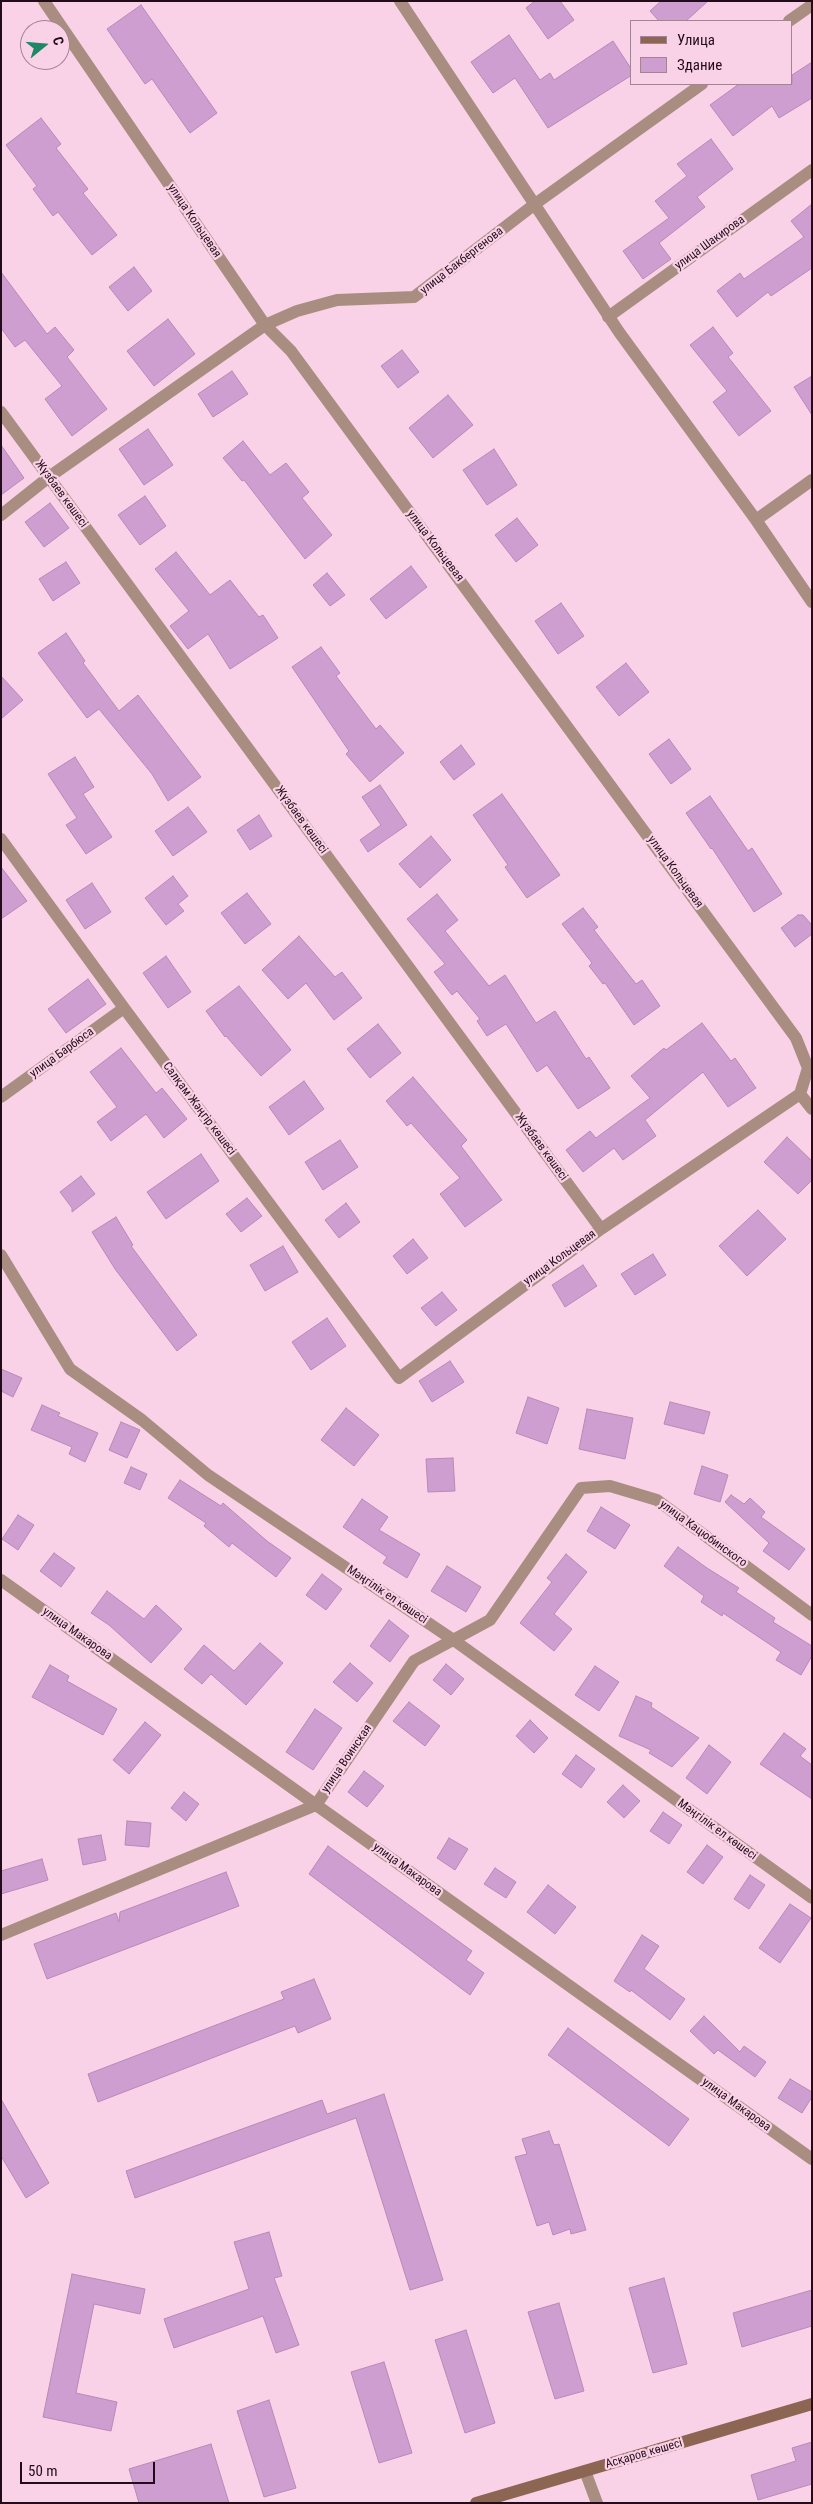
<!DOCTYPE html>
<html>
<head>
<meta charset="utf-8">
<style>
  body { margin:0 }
  #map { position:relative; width:813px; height:2504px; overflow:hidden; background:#fad2e7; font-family:"Roboto Condensed",sans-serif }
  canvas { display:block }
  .frame { position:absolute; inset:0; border:2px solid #230c19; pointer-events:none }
  .legend { position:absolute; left:630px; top:20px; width:162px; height:65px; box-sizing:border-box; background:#fad2e7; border:1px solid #a48395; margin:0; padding:6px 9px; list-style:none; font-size:15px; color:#230c19 }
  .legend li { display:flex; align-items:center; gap:10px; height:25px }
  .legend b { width:25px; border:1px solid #a48395 }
  .north { position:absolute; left:20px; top:20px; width:50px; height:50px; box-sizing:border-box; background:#fad2e7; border:1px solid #a48395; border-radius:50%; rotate:73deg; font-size:14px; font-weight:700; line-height:20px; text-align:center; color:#230c19 }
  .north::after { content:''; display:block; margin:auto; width:18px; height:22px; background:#1d8865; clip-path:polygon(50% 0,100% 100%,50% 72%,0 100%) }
  .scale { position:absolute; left:20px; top:2462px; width:135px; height:22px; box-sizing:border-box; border:2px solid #230c19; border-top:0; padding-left:6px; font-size:15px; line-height:18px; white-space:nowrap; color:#230c19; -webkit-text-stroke:4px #fad2e7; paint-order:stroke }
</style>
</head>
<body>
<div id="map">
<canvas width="813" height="2504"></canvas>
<div class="frame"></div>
<ul class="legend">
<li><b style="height:6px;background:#8d6553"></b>Улица</li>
<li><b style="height:14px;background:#cf9ed0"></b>Здание</li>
</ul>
<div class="north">С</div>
<div class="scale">50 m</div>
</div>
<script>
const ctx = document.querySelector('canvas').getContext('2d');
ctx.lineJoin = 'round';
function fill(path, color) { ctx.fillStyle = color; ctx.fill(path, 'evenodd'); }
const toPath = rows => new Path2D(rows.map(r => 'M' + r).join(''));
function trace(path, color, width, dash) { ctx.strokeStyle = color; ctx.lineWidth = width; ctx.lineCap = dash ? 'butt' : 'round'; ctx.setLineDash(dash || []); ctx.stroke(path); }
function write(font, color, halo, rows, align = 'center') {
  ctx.font = font + ' "Roboto Condensed",sans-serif'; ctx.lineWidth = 4.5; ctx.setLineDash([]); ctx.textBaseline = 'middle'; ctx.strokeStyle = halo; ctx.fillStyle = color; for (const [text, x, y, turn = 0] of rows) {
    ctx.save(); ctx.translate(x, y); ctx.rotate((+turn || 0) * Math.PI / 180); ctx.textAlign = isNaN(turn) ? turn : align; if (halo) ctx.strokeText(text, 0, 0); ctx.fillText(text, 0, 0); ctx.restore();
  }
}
const building = toPath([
  [535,1,560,1,574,20,548,39,526,8,535,1],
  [661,1,708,1,686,21,659,21,650,11,661,1],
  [141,5,217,113,190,133,152,79,145,84,107,29,141,5],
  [509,35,540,80,550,73,554,80,613,41,632,70,632,75,548,128,515,78,493,93,471,62,509,35],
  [812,62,812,98,779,118,772,106,733,136,710,105,739,84,792,84,792,75,812,62],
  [41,118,61,144,56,148,88,189,83,193,117,235,92,255,58,212,53,216,33,189,37,186,6,145,41,118],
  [711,139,733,169,697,197,705,207,659,243,671,259,643,279,623,251,669,218,655,201,687,176,677,164,711,139],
  [812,204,812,268,771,296,768,292,737,317,717,291,740,273,744,279,804,237,791,221,812,204],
  [134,267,152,291,128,311,109,287,134,267],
  [1,272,47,334,55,327,74,350,67,357,107,409,72,436,45,399,62,386,25,340,15,347,1,328,1,272],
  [168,319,195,354,154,386,127,351,168,319],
  [713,327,733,353,728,357,771,411,739,436,713,402,727,391,690,345,713,327],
  [402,350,419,372,398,388,381,366,402,350],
  [232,371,248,394,213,417,198,394,232,371],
  [812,376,812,415,794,387,812,376],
  [448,395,473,425,433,458,409,428,448,395],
  [148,429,173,465,144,485,119,449,148,429],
  [243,441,270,475,286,463,309,492,302,498,332,535,305,559,244,480,242,481,223,458,243,441],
  [1,445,24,478,1,495,1,445],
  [494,449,517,485,487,505,463,470,494,449],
  [145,496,166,526,140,545,118,515,145,496],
  [50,503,69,528,44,547,25,522,50,503],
  [517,518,538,545,516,562,495,535,517,518],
  [176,552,210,595,230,580,259,617,263,615,278,638,230,669,208,634,188,649,170,626,189,611,155,569,176,552],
  [66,562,80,583,53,601,39,579,66,562],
  [411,566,427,587,386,619,370,599,411,566],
  [327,573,345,595,330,606,313,585,327,573],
  [561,603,584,636,558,654,535,621,561,603],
  [66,633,85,661,83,663,119,711,138,695,201,777,168,801,152,774,99,709,87,718,38,653,66,633],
  [321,647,340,673,336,676,376,729,380,725,404,753,370,782,346,754,349,751,292,667,321,647],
  [626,663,649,692,619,716,596,687,626,663],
  [1,676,23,700,1,719,1,676],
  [669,739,691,769,671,784,649,754,669,739],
  [461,745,475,764,454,780,440,762,461,745],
  [75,757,94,787,83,794,112,837,86,854,66,825,77,818,48,774,75,757],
  [380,785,407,825,368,852,360,840,381,825,362,797,380,785],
  [502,794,560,875,527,898,505,867,508,865,473,815,502,794],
  [710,796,748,851,752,848,782,894,754,912,712,848,711,849,686,813,710,796],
  [188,807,207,832,173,856,155,831,188,807],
  [259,815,272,836,250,850,237,830,259,815],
  [431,836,451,860,420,888,399,864,431,836],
  [1,867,27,901,1,919,1,867],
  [173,876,188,896,178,904,184,911,166,925,145,898,173,876],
  [92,883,111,912,85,929,66,900,92,883],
  [247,893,271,924,245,944,221,913,247,893],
  [437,894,458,920,445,931,489,986,505,975,536,1023,555,1011,586,1059,589,1057,610,1088,578,1109,547,1065,537,1072,506,1024,487,1036,477,1021,480,1019,457,991,452,995,434,972,445,964,407,919,437,894],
  [583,908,598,927,594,930,636,984,642,980,660,1006,634,1025,605,983,603,984,589,966,592,963,562,924,583,908],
  [798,915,803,915,812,925,812,934,795,947,781,928,798,915],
  [299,936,335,977,342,972,362,998,334,1020,306,983,288,999,262,970,299,936],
  [166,956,191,992,168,1008,143,973,166,956],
  [88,979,106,1004,66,1033,48,1009,88,979],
  [239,986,291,1050,261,1076,226,1036,225,1037,206,1011,239,986],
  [702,1023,731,1061,735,1058,756,1088,728,1107,703,1072,645,1120,656,1136,623,1160,614,1148,583,1172,566,1150,590,1131,596,1138,650,1098,631,1076,664,1048,666,1050,702,1023],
  [378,1024,401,1053,370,1078,347,1049,378,1024],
  [121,1048,156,1093,162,1088,187,1119,164,1138,146,1114,111,1141,97,1122,117,1107,90,1072,121,1048],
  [413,1077,467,1140,461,1146,502,1200,465,1227,440,1194,460,1178,411,1123,407,1126,386,1101,413,1077],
  [304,1081,324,1109,289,1135,269,1107,304,1081],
  [787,1137,812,1161,812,1180,798,1194,764,1162,787,1137],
  [340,1140,358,1167,323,1190,305,1162,340,1140],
  [201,1154,219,1181,166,1219,147,1192,201,1154],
  [81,1176,95,1194,72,1212,72,1208,60,1192,81,1176],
  [247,1198,262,1216,241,1232,226,1214,247,1198],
  [346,1203,360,1222,339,1238,325,1220,346,1203],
  [758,1210,786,1239,747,1276,719,1246,758,1210],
  [116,1217,133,1245,131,1246,197,1335,177,1351,115,1269,92,1232,116,1217],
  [413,1239,428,1258,407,1274,393,1256,413,1239],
  [283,1246,298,1272,265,1291,250,1265,283,1246],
  [653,1254,666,1275,635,1295,621,1274,653,1254],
  [583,1265,597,1286,565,1307,552,1285,583,1265],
  [442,1292,457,1310,436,1326,421,1308,442,1292],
  [327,1318,346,1346,311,1370,292,1342,327,1318],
  [450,1361,464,1382,432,1402,419,1381,450,1361],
  [1,1369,22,1378,13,1397,1,1391,1,1369],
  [528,1397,559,1408,547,1444,516,1433,528,1397],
  [670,1402,710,1412,704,1434,664,1424,670,1402],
  [42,1405,60,1413,58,1416,98,1433,85,1462,69,1454,72,1447,31,1430,42,1405],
  [346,1408,379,1435,354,1466,321,1440,346,1408],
  [587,1409,633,1418,625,1459,579,1449,587,1409],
  [121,1422,140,1430,127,1458,109,1450,121,1422],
  [453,1458,455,1491,428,1492,426,1459,453,1458],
  [702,1466,728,1475,720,1502,694,1494,702,1466],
  [131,1467,147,1474,140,1490,124,1483,131,1467],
  [180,1480,221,1506,223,1503,267,1541,291,1558,276,1577,232,1543,229,1547,204,1526,206,1523,168,1498,180,1480],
  [731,1495,744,1504,750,1498,765,1512,761,1517,805,1549,789,1570,763,1551,769,1543,725,1502,731,1495],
  [362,1499,388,1517,379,1530,420,1554,407,1578,383,1563,387,1557,343,1527,362,1499],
  [601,1507,630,1525,615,1549,587,1531,601,1507],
  [18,1515,34,1525,18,1550,2,1539,18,1515],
  [678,1547,707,1568,739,1588,736,1592,775,1618,773,1622,812,1646,812,1656,801,1675,776,1660,781,1652,723,1613,722,1616,701,1602,704,1596,664,1566,678,1547],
  [54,1553,75,1568,61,1587,40,1571,54,1553],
  [566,1554,587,1572,554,1614,572,1629,554,1651,520,1623,552,1582,547,1578,566,1554],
  [447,1566,481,1587,466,1612,431,1591,447,1566],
  [322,1574,342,1589,326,1610,306,1595,322,1574],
  [107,1591,144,1619,156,1605,182,1629,151,1663,109,1625,91,1613,107,1591],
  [389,1620,409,1636,390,1662,370,1646,389,1620],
  [260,1643,283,1663,246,1705,211,1674,202,1684,184,1669,204,1645,234,1671,260,1643],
  [350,1663,373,1683,357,1702,333,1682,350,1663],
  [446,1664,464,1679,451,1695,433,1680,446,1664],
  [50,1665,69,1676,67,1681,117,1709,103,1735,32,1697,50,1665],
  [595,1666,619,1682,599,1711,575,1695,595,1666],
  [636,1696,652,1703,651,1707,699,1738,672,1767,649,1753,651,1750,619,1736,636,1696],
  [409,1702,440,1726,425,1746,393,1721,409,1702],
  [315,1709,342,1728,313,1770,286,1752,315,1709],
  [530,1720,548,1738,534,1753,516,1736,530,1720],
  [145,1722,161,1735,129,1774,113,1760,145,1722],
  [784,1733,806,1749,800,1756,812,1765,812,1799,760,1764,784,1733],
  [709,1745,731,1762,707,1794,686,1778,709,1745],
  [576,1755,595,1769,581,1788,562,1774,576,1755],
  [364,1771,384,1786,367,1807,348,1792,364,1771],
  [623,1785,640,1801,624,1818,607,1802,623,1785],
  [184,1792,199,1804,186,1821,171,1808,184,1792],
  [663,1812,682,1825,669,1844,650,1831,663,1812],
  [127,1821,151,1823,149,1847,125,1845,127,1821],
  [101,1835,106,1860,83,1865,78,1839,101,1835],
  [449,1838,468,1849,455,1870,437,1858,449,1838],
  [707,1845,723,1857,703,1884,687,1872,707,1845],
  [328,1846,472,1951,466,1960,484,1973,470,1995,309,1874,328,1846],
  [42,1859,48,1880,1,1894,1,1871,42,1859],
  [495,1868,516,1882,506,1898,484,1884,495,1868],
  [226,1872,239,1906,47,1979,34,1944,116,1913,119,1922,120,1912,226,1872],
  [750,1875,765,1885,749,1909,734,1899,750,1875],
  [548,1885,576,1907,555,1934,527,1912,548,1885],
  [790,1904,811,1918,780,1963,759,1948,790,1904],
  [642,1935,659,1946,644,1969,685,1999,670,2020,631,1990,630,1992,614,1981,642,1935],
  [314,1979,331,2019,298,2033,295,2026,98,2102,88,2074,284,1999,281,1992,314,1979],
  [704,2016,740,2052,744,2046,766,2062,755,2077,718,2050,714,2054,690,2031,704,2016],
  [568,2028,689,2119,669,2146,548,2055,568,2028],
  [790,2079,812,2092,812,2097,802,2113,778,2098,790,2079],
  [384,2094,443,2280,410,2290,356,2118,135,2198,126,2171,322,2100,327,2114,384,2094],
  [1,2099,49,2183,26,2198,1,2156,1,2099],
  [549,2131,554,2145,559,2144,586,2230,571,2234,570,2229,553,2235,549,2222,537,2226,515,2157,527,2154,522,2139,549,2131],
  [269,2232,282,2276,274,2278,299,2345,276,2353,263,2316,174,2348,164,2319,249,2289,234,2242,269,2232],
  [72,2274,145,2289,140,2314,94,2304,76,2393,117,2402,111,2431,43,2417,72,2274],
  [664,2278,687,2364,653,2373,629,2288,664,2278],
  [812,2290,812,2326,742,2347,733,2313,812,2290],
  [559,2303,584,2391,555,2399,528,2312,559,2303],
  [466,2330,495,2423,465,2433,435,2340,466,2330],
  [384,2362,412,2453,379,2463,351,2372,384,2362],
  [269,2400,296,2488,264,2497,237,2411,269,2400],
  [812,2442,812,2484,758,2500,751,2475,796,2461,792,2448,812,2442],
  [211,2444,229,2503,139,2503,129,2469,211,2444]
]);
fill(building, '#cf9ed0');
trace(building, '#b888b9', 1);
trace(toPath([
  [44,1,265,325,291,351,796,1038,808,1068,800,1094],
  [400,1,619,332,756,520,812,602],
  [789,21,812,5],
  [608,317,812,170],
  [1,412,601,1229],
  [1,515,49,477,265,325,297,311,337,300,414,297,535,204,702,84],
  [756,520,812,480],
  [1,839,124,1008,399,1378,601,1229,800,1094,812,1109],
  [1,1097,124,1008],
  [1,1255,70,1369,142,1420,208,1475,455,1641,812,1898],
  [1,1580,812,2159],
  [1,1935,316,1805,414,1661,490,1620,581,1488,610,1486,657,1500,812,1615],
  [585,2471,597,2503]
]), '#a98d80', 12);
trace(toPath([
  [476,2503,812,2404]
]), '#8d6553', 12);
write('12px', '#230c19', '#fad2e7', [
  ["улица Кольцевая",194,221,56],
  ["улица Шакирова",710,243,-36],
  ["улица Бакбергенова",462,261,-38],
  ["Жүзбаев көшесі",61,494,54],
  ["улица Кольцевая",435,546,53],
  ["Жүзбаев көшесі",301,820,54],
  ["улица Кольцевая",675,872,54],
  ["улица Барбюса",62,1053,-36],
  ["Салқам Жәңгір көшесі",199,1109,53],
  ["Жүзбаев көшесі",541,1147,54],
  ["улица Кольцевая",560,1258,-36],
  ["улица Кацюбинского",703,1534,36],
  ["Мәңгілік ел көшесі",387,1595,34],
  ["улица Макарова",77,1634,35],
  ["улица Воинская",347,1759,-56],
  ["Мәңгілік ел көшесі",717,1830,36],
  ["улица Макарова",407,1870,36],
  ["улица Макарова",736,2105,36],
  ["Асқаров көшесі",644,2454,-16]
]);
</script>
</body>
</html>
